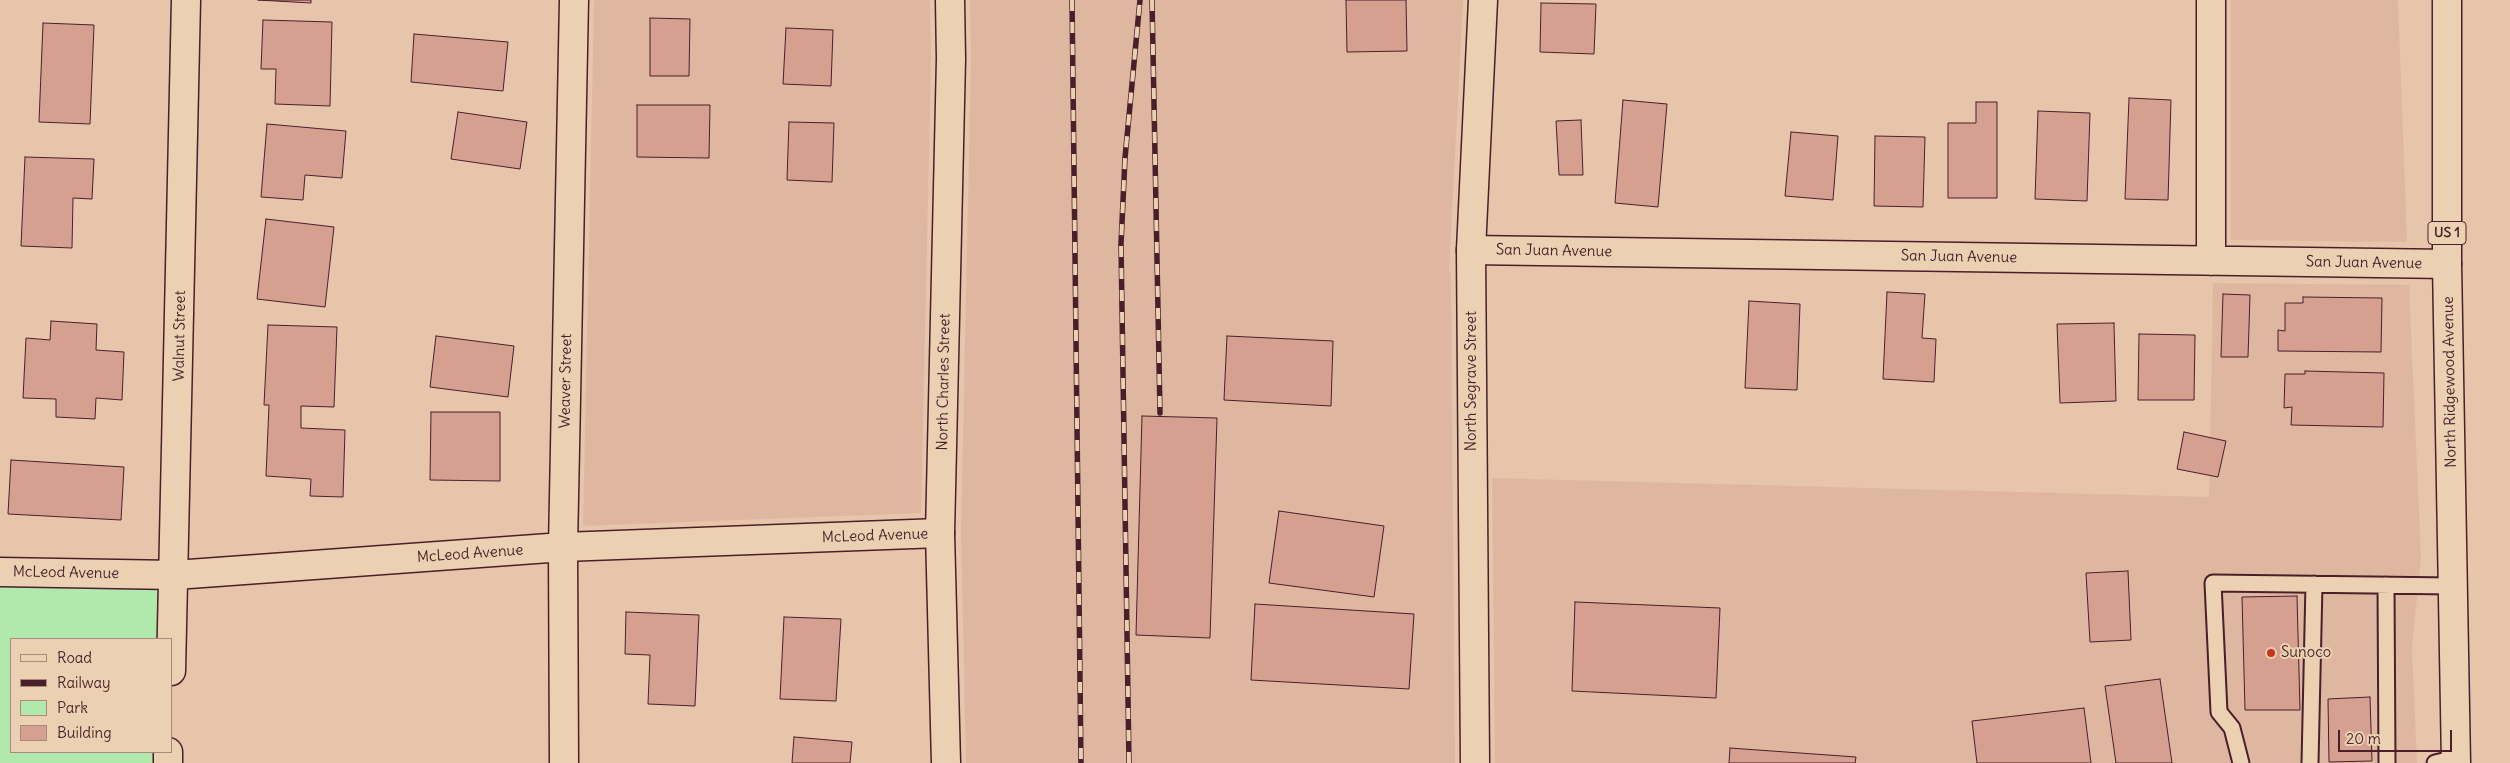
<!DOCTYPE html>
<html>
<head>
<meta charset="utf-8">
<style>
  body { margin:0 }
  #map { position:relative; width:2510px; height:763px; overflow:hidden; background:#e7c5aa; font-family:Delius,sans-serif }
  canvas { display:block }
  .legend { position:absolute; left:10px; top:638px; width:162px; height:115px; box-sizing:border-box; background:#ebd1b2; border:1px solid #ab8a7c; margin:0; padding:6px 9px; list-style:none; font-size:15px; color:#4a1f2b }
  .legend li { display:flex; align-items:center; gap:10px; height:25px }
  .legend b { width:25px; border:1px solid #ab8a7c }
  .scale { position:absolute; left:2338px; top:730px; width:114px; height:22px; box-sizing:border-box; border:2px solid #4a1f2b; border-top:0; padding-left:6px; font-size:15px; line-height:18px; white-space:nowrap; color:#4a1f2b; -webkit-text-stroke:4px #ebd1b2; paint-order:stroke }
</style>
</head>
<body>
<div id="map">
<canvas width="2510" height="763"></canvas>
<ul class="legend">
<li><b style="height:6px;background:#ebd1b2"></b>Road</li>
<li><b style="height:6px;background:#4a1f2b"></b>Railway</li>
<li><b style="height:14px;background:#b1e8ab"></b>Park</li>
<li><b style="height:14px;background:#d5a090"></b>Building</li>
</ul>
<div class="scale">20 m</div>
</div>
<script>
const ctx = document.querySelector('canvas').getContext('2d');
ctx.lineJoin = 'round';
function fill(path, color) { ctx.fillStyle = color; ctx.fill(path, 'evenodd'); }
const toPath = rows => new Path2D(rows.map(r => 'M' + r).join(''));
function trace(path, color, width, dash) { ctx.strokeStyle = color; ctx.lineWidth = width; ctx.lineCap = dash ? 'butt' : 'round'; ctx.setLineDash(dash || []); ctx.stroke(path); }
function write(font, color, halo, rows, align = 'center') {
  ctx.font = font + ' Delius,sans-serif'; ctx.lineWidth = 4; ctx.setLineDash([]); ctx.textBaseline = 'middle'; ctx.strokeStyle = halo; ctx.fillStyle = color; for (const [text, x, y, turn = 0] of rows) {
    ctx.save(); ctx.translate(x, y); ctx.rotate((+turn || 0) * Math.PI / 180); ctx.textAlign = isNaN(turn) ? turn : align; if (halo) ctx.strokeText(text, 0, 0); ctx.fillText(text, 0, 0); ctx.restore();
  }
}
fill(toPath([
  [594,0,930,0,931,62,921,513,583,526],
  [970,0,1463,0,1449,271,1451,272,1455,763,966,763,961,532,971,58],
  [2231,0,2398,0,2407,242,2231,240],
  [2213,283,2409,285,2421,558,2412,647,2417,763,1495,763,1492,478,2209,497]
]), '#dfb7a0');
fill(toPath([
  [0,572,175,575,171,639,11,639,11,752,168,752,168,763,0,763]
]), '#b1e8ab');
const building = toPath([
  [258,0,311,0,311,3,258,0],
  [1346,0,1406,0,1407,51,1347,52,1346,0],
  [1541,3,1596,4,1594,54,1540,52,1541,3],
  [650,18,690,19,689,76,650,76,650,18],
  [263,20,332,22,330,106,275,104,276,69,261,69,263,20],
  [43,23,94,25,90,124,39,122,43,23],
  [786,28,833,30,831,86,783,84,786,28],
  [414,34,508,42,503,91,411,82,414,34],
  [2129,98,2171,100,2168,200,2125,199,2129,98],
  [1623,100,1667,104,1658,207,1615,203,1623,100],
  [1976,102,1997,102,1997,198,1948,198,1948,123,1976,123,1976,102],
  [637,105,710,105,709,158,637,157,637,105],
  [2038,111,2090,113,2087,201,2035,199,2038,111],
  [458,112,527,122,520,169,451,159,458,112],
  [1581,120,1583,175,1559,175,1556,121,1581,120],
  [789,122,834,123,832,182,787,180,789,122],
  [267,124,346,131,342,178,305,175,303,200,261,197,267,124],
  [1791,132,1838,136,1833,200,1785,196,1791,132],
  [1875,136,1925,137,1923,207,1874,206,1875,136],
  [25,157,94,159,92,199,73,198,72,248,21,246,25,157],
  [266,219,334,227,325,307,257,299,266,219],
  [1887,292,1925,294,1922,338,1936,339,1934,382,1883,379,1887,292],
  [2223,294,2250,295,2248,357,2221,357,2223,294],
  [2303,297,2382,298,2381,352,2278,351,2278,330,2285,331,2285,303,2303,303,2303,297],
  [1749,301,1800,304,1797,390,1745,388,1749,301],
  [51,321,97,324,96,350,124,352,122,400,96,398,95,419,56,417,56,399,23,398,26,338,50,340,51,321],
  [2114,323,2116,401,2060,403,2057,324,2114,323],
  [268,325,337,327,334,407,301,406,301,428,345,430,343,497,310,496,311,479,266,476,269,405,264,405,268,325],
  [2139,334,2195,335,2194,400,2138,400,2139,334],
  [436,336,514,346,508,397,430,387,436,336],
  [1227,336,1333,341,1331,406,1224,400,1227,336],
  [2305,371,2384,373,2383,427,2291,425,2292,407,2284,408,2285,374,2305,374,2305,371],
  [431,412,500,412,500,481,430,480,431,412],
  [1142,416,1217,418,1210,638,1136,635,1142,416],
  [2184,432,2226,441,2218,477,2177,469,2184,432],
  [11,460,124,467,121,520,8,514,11,460],
  [1279,511,1384,526,1374,597,1269,583,1279,511],
  [2128,571,2131,640,2090,642,2086,573,2128,571],
  [2297,596,2300,710,2245,710,2242,597,2297,596],
  [1575,602,1720,608,1716,698,1572,691,1575,602],
  [1255,604,1414,614,1409,689,1251,680,1255,604],
  [626,612,699,615,695,706,648,704,650,655,625,654,626,612],
  [784,617,841,619,836,701,780,699,784,617],
  [2160,679,2172,763,2116,763,2105,686,2160,679],
  [2370,697,2372,761,2329,762,2328,699,2370,697],
  [2084,708,2091,763,1977,763,1972,721,2084,708],
  [794,737,852,742,850,763,792,763,794,737],
  [1730,748,1856,757,1855,763,1729,763,1730,748]
]);
fill(building, '#d5a090');
trace(building, '#4a1f2b', 1);
const lane = toPath([
  [2386,585,2387,763],
  [2241,763,2232,728,2219,712,2213,583,2453,586],
  [2310,763,2314,584],
  [2435,763,2456,758]
]);
const street = toPath([
  [2211,0,2211,261],
  [1471,250,2447,264],
  [0,572,175,575,563,547,940,533],
  [171,671,186,0],
  [168,763,168,752],
  [564,763,563,547,574,0]
]);
const secondary = toPath([
  [946,763,940,533,951,59,950,0],
  [1475,763,1471,250,1483,0]
]);
const primary = toPath([
  [2447,0,2447,264,2456,763]
]);
trace(lane, '#4a1f2b', 19);
trace(street, '#4a1f2b', 31);
trace(secondary, '#4a1f2b', 31);
trace(primary, '#4a1f2b', 31);
trace(lane, '#ebd1b2', 15);
trace(street, '#ebd1b2', 28);
trace(secondary, '#ebd1b2', 28);
trace(primary, '#ebd1b2', 28);
const rail = toPath([
  [1072,0,1081,763],
  [1152,0,1160,413],
  [1129,763,1121,244,1125,158,1140,0]
]);
trace(rail, '#4a1f2b', 5.5);
trace(rail, '#ebd1b2', 4, [11]);
for (const [x, y, r, color] of [
  [2271,653,5,"#c8321e"]
]) { const dot = new Path2D(); dot.arc(x, y, r, 0, 2 * Math.PI); ctx.fillStyle = color; ctx.fill(dot); trace(dot, '#ebd1b2', 2); }
for (const [x, y, w] of [
  [2447,233,38]
]) { const box = new Path2D(); box.roundRect(x - w / 2, y - 11.5, w, 23, 4); ctx.fillStyle = '#ebd1b2'; ctx.fill(box); trace(box, '#4a1f2b', 1); }
write('bold 14px', '#4a1f2b', null, [
  ["US 1",2447,233]
]);
write('15px', '#4a1f2b', '#ebd1b2', [
  ["San Juan Avenue",1554,251,1],
  ["San Juan Avenue",1959,257,1],
  ["San Juan Avenue",2364,263,1],
  ["Walnut Street",180,336,-89],
  ["Weaver Street",566,381,-89],
  ["North Segrave Street",1472,381,-90],
  ["North Charles Street",944,382,-89],
  ["North Ridgewood Avenue",2450,382,-91],
  ["McLeod Avenue",875,536,-2],
  ["McLeod Avenue",470,554,-4],
  ["McLeod Avenue",66,573,1]
]);
write('15px', '#4a1f2b', '#ebd1b2', [
  ["Sunoco",2281,653]
], 'left');
</script>
</body>
</html>
